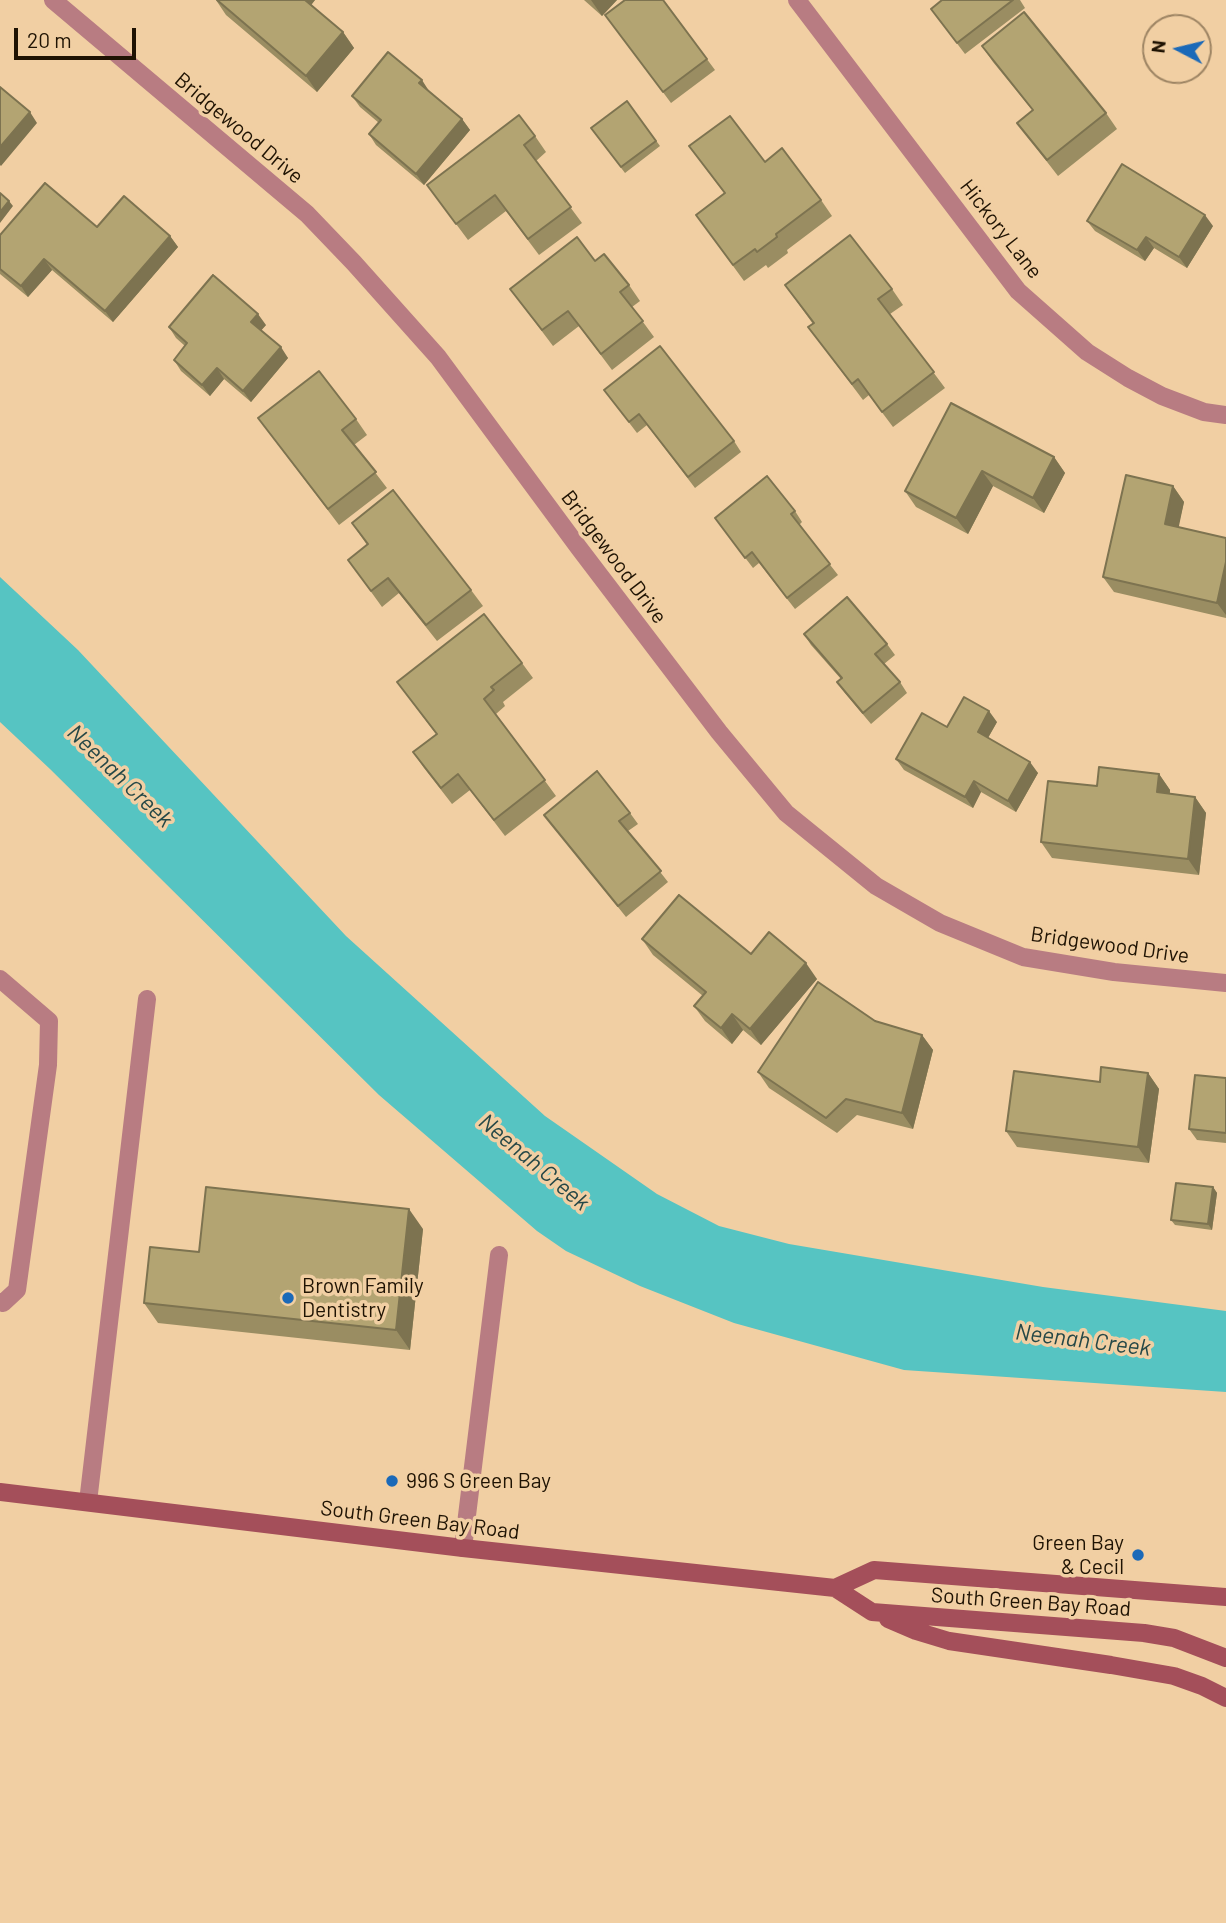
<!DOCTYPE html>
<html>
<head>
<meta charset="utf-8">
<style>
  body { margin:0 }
  #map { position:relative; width:1226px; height:1923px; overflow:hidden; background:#f1cfa3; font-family:Barlow,sans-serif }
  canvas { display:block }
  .north { position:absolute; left:1142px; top:14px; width:70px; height:70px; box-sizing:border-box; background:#f1cfa3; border:2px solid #9d8463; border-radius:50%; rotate:277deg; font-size:19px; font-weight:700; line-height:28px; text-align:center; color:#1f1303 }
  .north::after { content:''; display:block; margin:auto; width:24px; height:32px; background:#1b69b8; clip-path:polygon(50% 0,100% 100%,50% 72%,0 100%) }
  .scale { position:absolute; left:14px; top:28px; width:122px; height:32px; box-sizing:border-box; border:4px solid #1f1303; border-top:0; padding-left:9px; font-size:21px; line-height:24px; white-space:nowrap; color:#1f1303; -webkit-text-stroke:5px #f1cfa3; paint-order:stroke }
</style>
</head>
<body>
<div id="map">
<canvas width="1226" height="1923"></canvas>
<div class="north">N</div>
<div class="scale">20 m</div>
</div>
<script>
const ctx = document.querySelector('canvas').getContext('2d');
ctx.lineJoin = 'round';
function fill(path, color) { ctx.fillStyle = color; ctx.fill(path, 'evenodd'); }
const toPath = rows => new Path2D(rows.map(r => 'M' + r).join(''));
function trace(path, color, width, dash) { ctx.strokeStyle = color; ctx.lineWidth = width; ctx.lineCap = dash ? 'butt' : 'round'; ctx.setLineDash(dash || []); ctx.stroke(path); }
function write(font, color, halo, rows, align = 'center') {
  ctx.font = font + ' Barlow,sans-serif'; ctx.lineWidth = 7; ctx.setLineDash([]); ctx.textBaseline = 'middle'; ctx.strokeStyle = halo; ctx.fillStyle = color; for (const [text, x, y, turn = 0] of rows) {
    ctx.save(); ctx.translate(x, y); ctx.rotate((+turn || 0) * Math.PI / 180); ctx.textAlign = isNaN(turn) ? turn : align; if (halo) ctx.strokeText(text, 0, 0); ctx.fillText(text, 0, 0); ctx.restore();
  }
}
fill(toPath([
  [0,577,78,650,346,936,545,1116,657,1194,719,1226,789,1244,1043,1287,1226,1311,1226,1392,904,1370,734,1323,640,1286,566,1251,537,1231,379,1095,50,769,0,722]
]), '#56c4c2');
trace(toPath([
  [0,979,49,1021,48,1065,17,1290,3,1303,0,1302],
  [88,1502,147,999],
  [463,1548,499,1255]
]), '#b87c82', 18);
trace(toPath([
  [53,0,307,214,354,263,438,357,579,548,719,732,786,813,876,886,940,923,1023,957,1114,972,1226,983],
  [797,0,1018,291,1087,352,1128,378,1162,396,1204,412,1226,415]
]), '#b87c82', 18);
trace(toPath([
  [0,1492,463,1548,835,1588,872,1612,1144,1633,1174,1638,1226,1658],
  [835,1588,874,1570,1226,1597],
  [888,1619,916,1631,949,1641,1111,1665,1174,1676,1202,1686,1226,1698]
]), '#a44f5a', 18);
fill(toPath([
  [216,0,315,0,311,5,343,32,354,48,317,92,226,15],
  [584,0,617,0,602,16],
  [663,0,715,70,671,103,613,25],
  [942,0,1020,0,1025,8,965,54,931,9,942,1],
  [982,46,1106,113,1117,129,1058,176,1017,123,1033,111,993,62],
  [429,91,462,119,470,130,424,185,376,145,369,134,379,123,360,107,352,96],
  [627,101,660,146,625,173,591,128],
  [535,136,546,152,536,161,582,223,539,255,506,211,468,240,427,185],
  [689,146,765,162,821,200,832,216,787,250,788,253,768,268,766,265,744,281,696,215,724,193],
  [1087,221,1213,226,1187,268,1154,248,1145,261,1095,231],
  [0,235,170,236,178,247,113,322,52,270,28,297,0,274],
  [595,261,629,285,640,301,632,307,654,337,612,370,579,326,553,346,510,289],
  [785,285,892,289,903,305,890,314,945,388,893,427,869,395,863,400,808,327,813,324],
  [266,325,261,330,288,358,251,402,224,379,210,396,181,371,174,360,185,346,176,338,169,327],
  [604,390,734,441,741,452,695,488,647,425,637,433],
  [951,403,1054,457,1065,473,1044,513,993,486,968,534,916,507,905,491],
  [258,418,356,419,367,435,354,445,387,488,339,525],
  [1173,486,1184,502,1178,527,1226,538,1226,618,1114,592,1103,577],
  [795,511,802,522,799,525,838,575,795,609,759,563,753,568,715,518],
  [352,523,471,590,483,606,437,641,399,593,382,607,348,560,367,545],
  [804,634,887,644,895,655,884,664,900,682,907,693,871,724,845,693,837,682,841,679,811,645],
  [522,663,533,678,503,702,505,706,496,714,556,796,505,836,470,790,452,804,424,768,413,752,436,734,397,682],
  [997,722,988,738,1038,773,1016,812,981,792,973,808,904,770,896,759,947,727],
  [1159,774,1170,790,1170,794,1195,797,1206,813,1199,875,1052,858,1041,842,1097,786],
  [630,813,638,824,628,831,668,882,626,917,544,815],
  [642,939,751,954,817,979,761,1045,743,1030,732,1044,705,1021,694,1006,703,996,653,955],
  [875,1021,922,1035,933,1050,913,1129,857,1115,837,1133,769,1088,758,1072],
  [1148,1073,1159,1089,1149,1163,1017,1147,1006,1131,1100,1082],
  [1226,1078,1226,1143,1197,1140,1189,1129],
  [1213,1187,1217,1193,1212,1230,1175,1225,1171,1220],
  [423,1229,410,1350,158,1323,144,1303,199,1252]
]), '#9a8d62');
fill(toPath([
  [302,0,315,0,308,9],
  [591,0,617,0,602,16],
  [343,32,354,48,317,92,306,76],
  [422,80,429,91,419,83],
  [30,112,37,123,1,166,0,165,0,147],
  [462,119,470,130,424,185,416,174],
  [9,201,13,206,0,223,0,212],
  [1205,215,1213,226,1187,268,1179,257],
  [170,236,178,247,113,322,105,311],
  [1146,237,1154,248,1145,261,1137,250],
  [44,259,52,270,28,297,21,286],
  [258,314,266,325,259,333,251,322],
  [281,347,288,358,251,402,243,391],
  [217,368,224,379,210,396,202,385],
  [1054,457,1065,473,1044,513,1033,498],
  [982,471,993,486,968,534,956,518],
  [1173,486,1184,502,1176,540,1165,524],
  [1226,562,1226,615,1217,603],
  [989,711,997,722,985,743,978,732],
  [1030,762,1038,773,1016,812,1008,801],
  [1159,774,1170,790,1168,808,1157,792],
  [974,781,981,792,973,808,965,797],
  [1195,797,1206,813,1199,875,1188,859],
  [806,963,817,979,761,1045,750,1029],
  [732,1014,743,1030,732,1044,721,1028],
  [922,1035,933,1050,913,1129,902,1113],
  [1148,1073,1159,1089,1149,1163,1138,1147],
  [1213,1187,1217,1193,1212,1230,1208,1224],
  [409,1209,423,1229,410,1350,396,1330]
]), '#7d7350');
const building = toPath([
  [217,0,305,0,343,32,306,76,217,0],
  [625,0,663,0,707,59,663,92,605,15,625,0],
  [942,0,1013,0,957,43,931,9,942,0],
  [1024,12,1106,113,1047,160,1017,123,1033,110,982,46,1024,12],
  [388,52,422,80,419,83,462,119,416,174,369,134,381,120,352,96,388,52],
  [0,87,30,112,0,147,0,87],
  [627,101,656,141,621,167,591,128,627,101],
  [519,115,535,136,524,145,571,207,528,239,495,195,456,224,427,185,519,115],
  [730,116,765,162,782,148,821,200,776,234,777,237,757,252,755,249,733,265,696,215,725,193,689,146,730,116],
  [1122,164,1205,215,1179,257,1146,237,1137,250,1087,221,1122,164],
  [45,183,97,227,124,196,170,236,105,311,44,259,21,286,0,269,0,235,45,183],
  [0,193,9,201,0,212,0,193],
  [850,235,892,289,878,299,934,372,882,412,858,379,852,384,808,327,814,323,785,285,850,235],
  [577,237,595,261,604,254,629,285,620,292,643,321,601,354,568,311,542,330,510,289,577,237],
  [213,275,258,314,251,322,281,347,243,391,217,368,202,385,174,360,187,343,169,327,213,275],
  [660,346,734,441,688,477,639,414,629,422,604,390,660,346],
  [319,371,356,419,342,430,376,472,328,509,258,418,319,371],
  [951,403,1054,457,1033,498,982,471,956,518,905,491,951,403],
  [1126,475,1173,486,1165,524,1226,538,1226,562,1217,603,1103,577,1126,475],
  [767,476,795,511,791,514,830,564,787,598,752,552,745,558,715,518,767,476],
  [393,490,471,590,426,625,388,578,371,591,348,560,368,544,352,523,393,490],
  [847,597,887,644,875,654,900,682,863,713,837,682,842,678,804,634,847,597],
  [484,614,522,663,491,687,494,690,484,699,545,780,494,820,458,774,441,788,413,752,437,734,397,682,484,614],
  [964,697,989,711,978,732,1030,762,1008,801,974,781,965,797,896,759,922,713,947,727,964,697],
  [1099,767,1159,774,1157,792,1195,797,1188,859,1041,842,1048,781,1097,786,1099,767],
  [597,771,630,813,619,821,661,871,618,906,544,815,597,771],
  [679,895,751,954,769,932,806,963,750,1029,732,1014,721,1028,694,1006,706,992,642,939,679,895],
  [818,982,875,1021,922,1035,902,1113,846,1099,826,1118,758,1072,818,982],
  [1101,1067,1148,1073,1138,1147,1006,1131,1014,1071,1100,1082,1101,1067],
  [1195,1075,1226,1078,1226,1133,1189,1129,1195,1075],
  [1176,1183,1213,1187,1208,1224,1171,1220,1176,1183],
  [206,1187,409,1209,396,1330,144,1303,150,1247,199,1252,206,1187]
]);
fill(building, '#b3a472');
trace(building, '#7d7350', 2);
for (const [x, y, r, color] of [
  [288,1298,7,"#1b69b8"],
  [392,1481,7,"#1b69b8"],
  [1138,1555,7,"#1b69b8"]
]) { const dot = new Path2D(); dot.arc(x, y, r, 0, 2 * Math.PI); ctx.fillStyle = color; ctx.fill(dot); trace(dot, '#f1cfa3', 2.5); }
write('21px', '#1f1303', '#f1cfa3', [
  ["Bridgewood Drive",239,128,40],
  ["Hickory Lane",1001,229,52],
  ["Bridgewood Drive",614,557,53],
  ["Bridgewood Drive",1110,945,8],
  ["South Green Bay Road",420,1520,7],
  ["South Green Bay Road",1031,1602,4]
]);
write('21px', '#1f1303', '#f1cfa3', [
  ["Brown Family",302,1286],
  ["Dentistry",302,1310],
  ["996 S Green Bay",406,1481],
  ["Green Bay",1124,1543,"right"],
  ["& Cecil",1124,1567,"right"]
], 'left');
write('italic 23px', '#264847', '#f1cfa3', [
  ["Neenah Creek",120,776,44],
  ["Neenah Creek",534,1162,40],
  ["Neenah Creek",1083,1340,7]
]);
</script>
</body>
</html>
